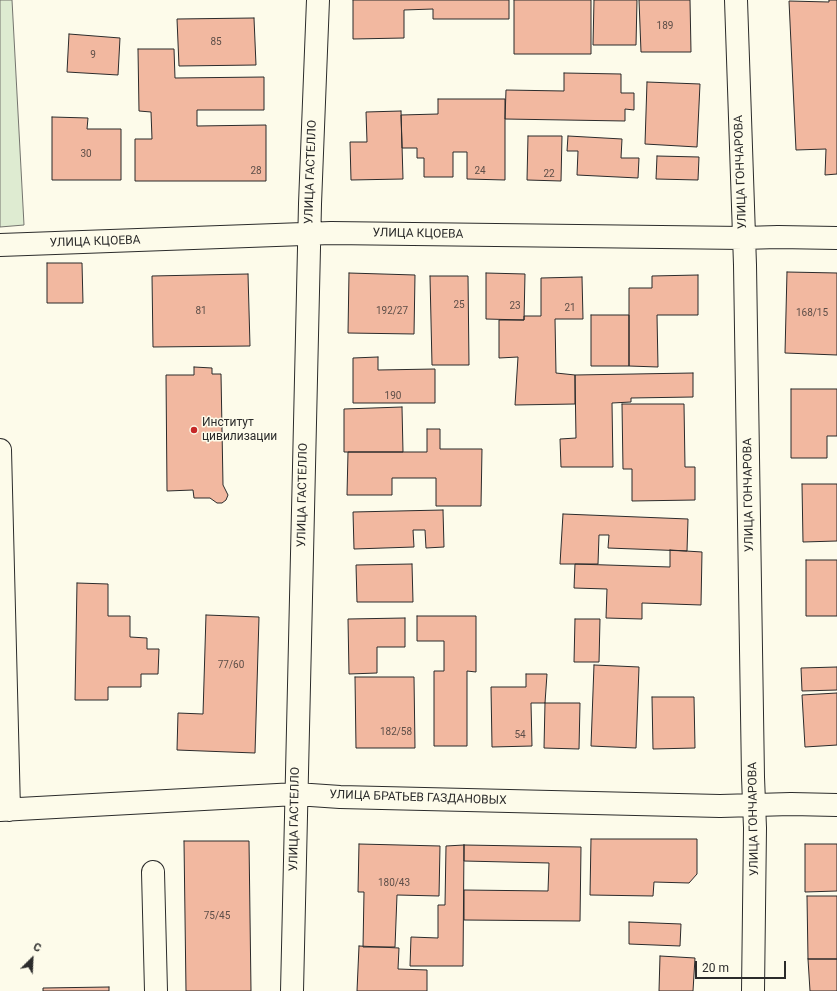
<!DOCTYPE html>
<html>
<head>
<meta charset="utf-8">
<style>
  body { margin:0 }
  #map { position:relative; width:837px; height:991px; overflow:hidden; background:#fdfbea; font-family:Roboto,sans-serif }
  canvas { display:block }
  .north { position:absolute; left:12px; top:939px; width:40px; height:40px; -webkit-text-stroke:3px #fdfbea; paint-order:stroke; rotate:24deg; font-size:11px; font-weight:700; line-height:16px; text-align:center; color:#2b2b2b }
  .north::after { content:''; display:block; margin:auto; width:14px; height:18px; background:#2b2b2b; clip-path:polygon(50% 0,100% 100%,50% 72%,0 100%) }
  .scale { position:absolute; left:695px; top:961px; width:91px; height:18px; box-sizing:border-box; border:2px solid #2b2b2b; border-top:0; padding-left:5px; font-size:12px; line-height:14px; white-space:nowrap; color:#2b2b2b; -webkit-text-stroke:3px #fdfbea; paint-order:stroke }
</style>
</head>
<body>
<div id="map">
<canvas width="837" height="991"></canvas>
<div class="north">С</div>
<div class="scale">20 m</div>
</div>
<script>
const ctx = document.querySelector('canvas').getContext('2d');
ctx.lineJoin = 'round';
function fill(path, color) { ctx.fillStyle = color; ctx.fill(path, 'evenodd'); }
const toPath = rows => new Path2D(rows.map(r => 'M' + r).join(''));
function trace(path, color, width, dash) { ctx.strokeStyle = color; ctx.lineWidth = width; ctx.lineCap = dash ? 'butt' : 'round'; ctx.setLineDash(dash || []); ctx.stroke(path); }
function write(font, color, halo, rows, align = 'center') {
  ctx.font = font + ' Roboto,sans-serif'; ctx.lineWidth = 3; ctx.setLineDash([]); ctx.textBaseline = 'middle'; ctx.strokeStyle = halo; ctx.fillStyle = color; for (const [text, x, y, turn = 0] of rows) {
    ctx.save(); ctx.translate(x, y); ctx.rotate((+turn || 0) * Math.PI / 180); ctx.textAlign = isNaN(turn) ? turn : align; if (halo) ctx.strokeText(text, 0, 0); ctx.fillText(text, 0, 0); ctx.restore();
  }
}
const green = toPath([
  [0,0,12,0,24,225,0,227,0,0]
]);
fill(green, '#deebd1');
trace(green, '#74746e', 1);
const building = toPath([
  [353,0,509,0,509,19,433,19,433,9,404,10,404,38,353,39,353,0],
  [514,0,591,0,591,54,514,54,514,0],
  [594,0,637,0,636,45,593,45,594,0],
  [639,0,690,0,691,52,641,52,639,0],
  [829,0,837,0,837,174,825,175,826,149,796,150,789,1,829,2,829,0],
  [254,18,256,65,179,66,177,19,254,18],
  [69,34,120,38,118,75,67,72,69,34],
  [138,49,174,49,175,78,264,77,264,110,197,110,197,126,266,125,266,181,135,181,135,139,152,139,151,112,139,111,138,49],
  [564,73,621,74,621,93,634,93,634,110,625,109,625,121,505,119,506,90,564,91,564,73],
  [647,82,700,84,697,147,645,144,647,82],
  [438,99,505,99,505,180,467,179,467,152,453,152,453,177,424,177,424,158,417,158,417,148,402,148,401,115,438,114,438,99],
  [401,111,403,179,351,180,350,142,367,142,366,112,401,111],
  [52,117,88,118,87,129,121,129,121,180,52,180,52,117],
  [528,136,562,136,561,181,527,180,528,136],
  [568,136,622,139,621,158,639,158,638,178,577,175,578,151,567,151,568,136],
  [657,156,699,157,698,180,656,179,657,156],
  [47,263,82,263,83,303,47,303,47,263],
  [787,272,837,273,837,355,785,353,787,272],
  [349,273,415,275,414,334,348,333,349,273],
  [486,273,525,274,524,320,486,319,486,273],
  [248,274,250,346,153,347,152,276,248,274],
  [698,275,698,315,657,315,658,367,629,366,629,288,652,288,652,276,698,275],
  [430,276,468,276,469,365,432,365,430,276],
  [582,277,583,319,555,319,556,373,575,375,575,404,515,405,518,357,499,358,499,320,524,320,524,316,541,316,541,278,582,277],
  [591,315,629,315,629,366,591,366,591,315],
  [378,357,378,370,435,369,435,403,353,403,353,358,378,357],
  [194,367,212,368,212,374,221,374,223,485,228,495,226,500,222,503,217,503,210,498,194,498,193,490,167,491,166,375,194,375,194,367],
  [693,373,693,397,631,398,631,402,612,403,613,467,561,467,560,439,576,438,575,375,693,373],
  [791,389,837,389,837,436,827,436,827,458,791,458,791,389],
  [622,404,684,404,685,467,695,467,695,500,632,501,632,469,623,469,622,404],
  [402,407,403,452,344,452,344,409,402,407],
  [427,429,440,429,440,449,482,449,481,506,436,506,436,478,392,478,392,495,347,495,348,452,427,452,427,429],
  [802,484,837,484,837,541,803,542,802,484],
  [443,510,444,547,426,548,425,530,413,530,414,547,354,549,353,512,443,510],
  [563,514,688,519,687,551,608,548,609,535,599,535,598,564,560,564,563,514],
  [670,550,702,552,701,605,642,603,642,619,606,618,607,589,574,588,575,564,670,567,670,550],
  [806,560,837,560,837,616,806,616,806,560],
  [412,564,413,602,357,602,356,565,412,564],
  [77,583,108,584,108,616,130,616,130,637,147,638,147,649,159,649,158,674,141,674,141,687,108,687,108,700,75,700,77,583],
  [206,615,259,617,255,753,177,750,178,713,203,714,206,615],
  [417,616,476,616,476,672,467,671,467,746,434,746,434,671,444,671,444,641,417,641,417,616],
  [405,618,405,647,377,647,377,673,349,674,348,619,405,618],
  [575,619,600,619,599,662,574,662,575,619],
  [594,665,639,667,636,748,591,746,594,665],
  [837,667,837,690,802,691,801,668,837,667],
  [526,674,547,674,545,703,531,703,532,746,492,747,491,687,526,687,526,674],
  [355,677,414,677,415,748,356,748,355,677],
  [837,693,837,745,805,747,802,695,837,693],
  [652,697,694,697,695,748,653,749,652,697],
  [545,703,580,703,579,749,544,748,545,703],
  [591,839,697,839,697,874,689,883,654,882,653,896,590,895,591,839],
  [184,841,249,841,251,991,186,991,184,841],
  [359,844,440,846,439,896,397,895,395,947,363,947,364,892,358,892,359,844],
  [805,844,837,844,837,891,805,892,805,844],
  [464,845,463,966,410,966,411,937,438,938,438,905,445,905,446,846,464,845],
  [464,845,581,847,580,921,464,920,464,890,548,891,549,863,464,861,464,845],
  [807,896,837,896,837,959,808,959,807,896],
  [629,922,681,924,680,946,629,944,629,922],
  [359,946,399,948,398,969,427,970,427,991,357,991,359,946],
  [660,956,695,958,693,991,659,991,660,956],
  [808,959,837,959,837,991,810,991,808,959],
  [109,987,109,991,43,991,43,988,109,987]
]);
fill(building, '#f2b8a0');
trace(building, '#2b2b2b', 1);
const minor = toPath([
  [736,0,745,265,753,777,755,828,753,991],
  [0,245,331,233,743,238,778,237,837,238],
  [0,450,9,810],
  [0,810,296,794,340,797,720,806,791,804,837,805],
  [153,872,156,991],
  [292,991,310,204,318,0]
]);
trace(minor, '#2b2b2b', 24);
trace(minor, '#fdfbea', 22);
for (const [x, y, r, color] of [
  [194,430,4,"#c62828"]
]) { const dot = new Path2D(); dot.arc(x, y, r, 0, 2 * Math.PI); ctx.fillStyle = color; ctx.fill(dot); trace(dot, '#fdfbea', 1.5); }
write('10px', '#5d4e48', null, [
  ["189",665,26],
  ["85",216,42],
  ["9",93,55],
  ["30",86,154],
  ["28",256,171],
  ["24",480,171],
  ["22",549,174],
  ["25",459,305],
  ["23",515,306],
  ["21",570,308],
  ["81",201,311],
  ["192/27",392,311],
  ["168/15",812,313],
  ["190",393,396],
  ["77/60",231,665],
  ["182/58",396,732],
  ["54",520,735],
  ["180/43",394,883],
  ["75/45",217,916]
]);
write('12px', '#2b2b2b', '#fdfbea', [
  ["УЛИЦА ГАСТЕЛЛО",311,172,-88],
  ["УЛИЦА ГОНЧАРОВА",741,172,-92],
  ["УЛИЦА КЦОЕВА",418,234,1],
  ["УЛИЦА КЦОЕВА",95,242,-2],
  ["УЛИЦА ГАСТЕЛЛО",303,495,-89],
  ["УЛИЦА ГОНЧАРОВА",749,495,-91],
  ["УЛИЦА БРАТЬЕВ ГАЗДАНОВЫХ",418,798,2],
  ["УЛИЦА ГАСТЕЛЛО",295,819,-89],
  ["УЛИЦА ГОНЧАРОВА",754,819,-91]
]);
write('12px', '#2b2b2b', '#fdfbea', [
  ["Институт",202,423],
  ["цивилизации",202,437]
], 'left');
</script>
</body>
</html>
